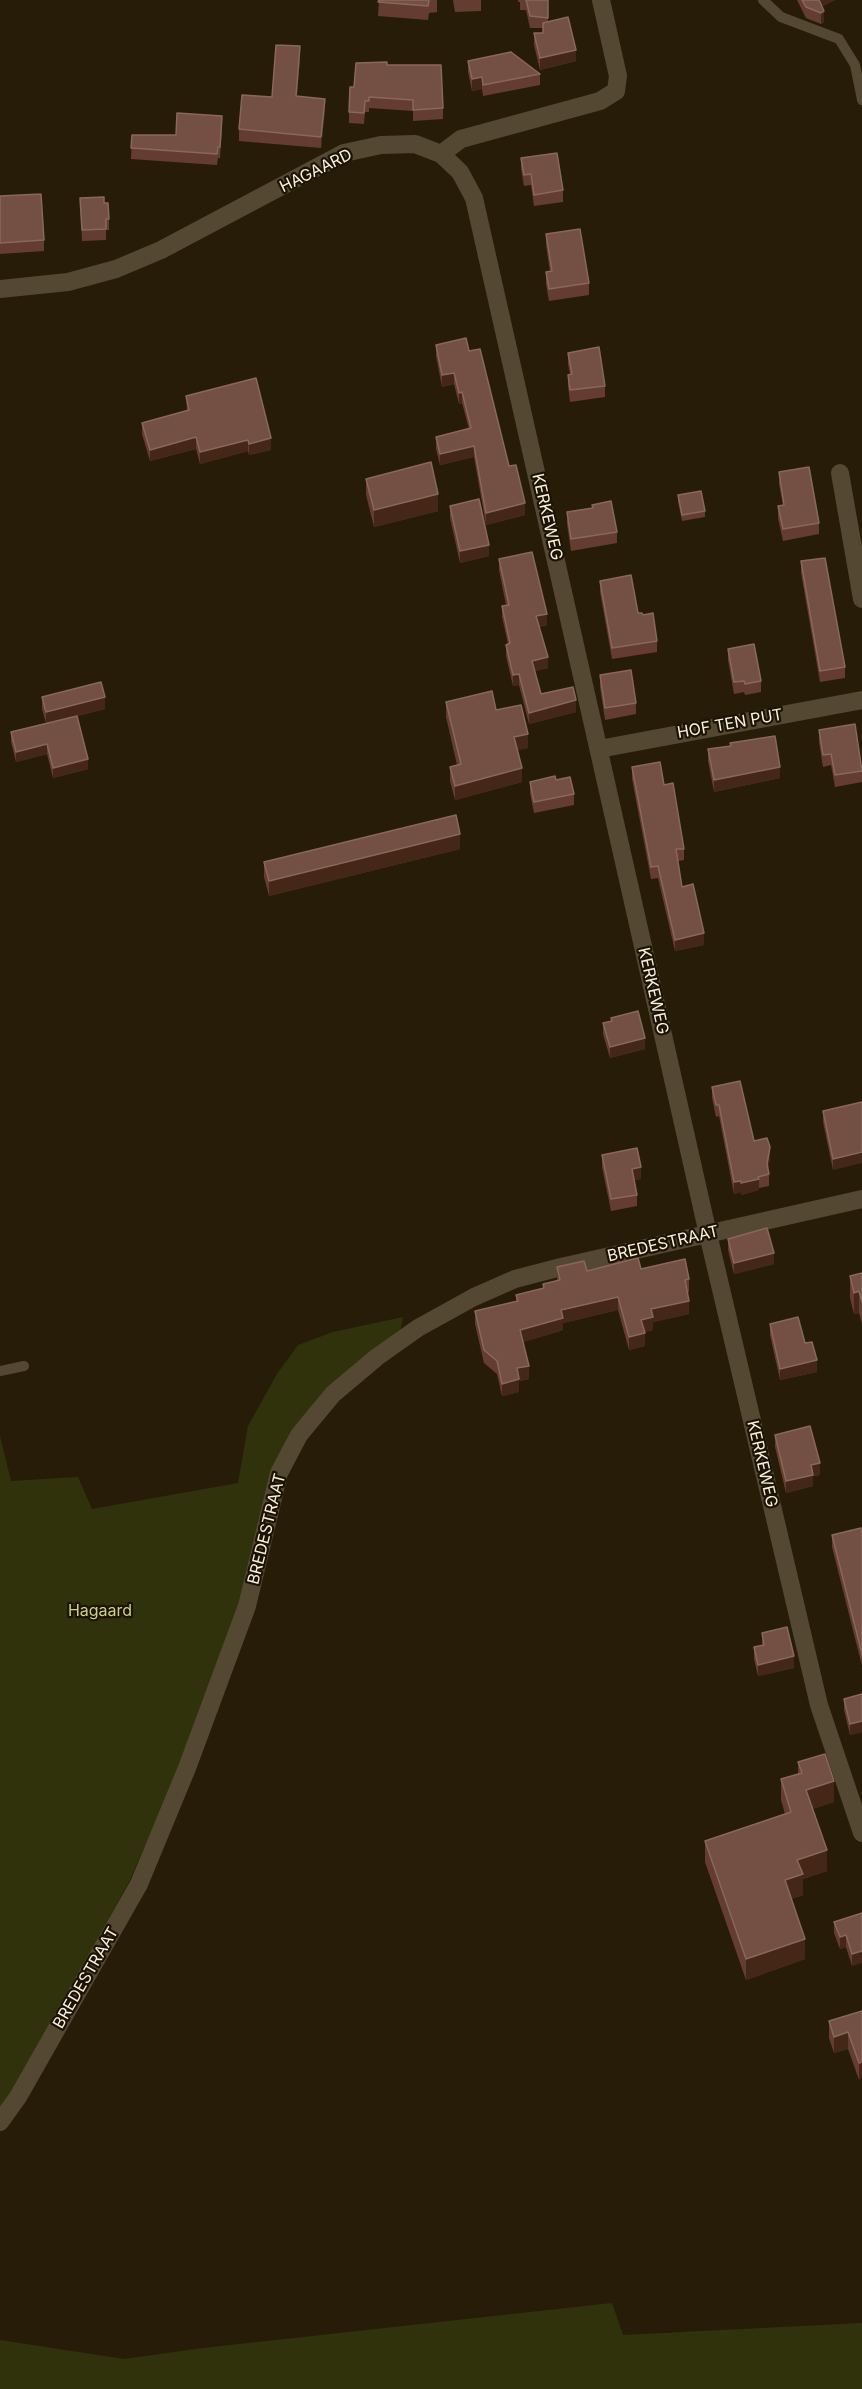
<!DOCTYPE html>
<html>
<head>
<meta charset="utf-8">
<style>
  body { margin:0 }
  canvas { display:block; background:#271c08 }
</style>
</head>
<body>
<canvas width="862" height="2389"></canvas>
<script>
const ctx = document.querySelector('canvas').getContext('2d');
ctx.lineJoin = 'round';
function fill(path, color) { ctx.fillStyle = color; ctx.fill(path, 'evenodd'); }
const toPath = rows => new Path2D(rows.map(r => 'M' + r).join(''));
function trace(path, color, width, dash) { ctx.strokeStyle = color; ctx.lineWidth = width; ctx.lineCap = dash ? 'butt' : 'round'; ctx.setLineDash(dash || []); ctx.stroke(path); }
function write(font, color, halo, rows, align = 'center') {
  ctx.font = font + ' Inter,sans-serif'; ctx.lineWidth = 4.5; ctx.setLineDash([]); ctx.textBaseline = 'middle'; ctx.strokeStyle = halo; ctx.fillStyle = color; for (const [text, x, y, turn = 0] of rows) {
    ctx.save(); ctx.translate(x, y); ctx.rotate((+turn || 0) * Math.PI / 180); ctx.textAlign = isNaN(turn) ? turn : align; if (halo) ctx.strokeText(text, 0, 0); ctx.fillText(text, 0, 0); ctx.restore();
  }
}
fill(toPath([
  [403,1317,400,1333,326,1391,291,1430,272,1473,242,1603,180,1767,129,1882,12,2094,0,2111,0,1436,11,1481,78,1477,92,1509,238,1483,248,1426,277,1374,298,1345,333,1332],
  [612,2303,623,2335,862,2323,862,2389,0,2389,0,2340,124,2359,203,2348]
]), '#2f320b');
trace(toPath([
  [763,0,781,17,839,39,855,65,862,100],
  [0,1371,24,1366]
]), '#554833', 10);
trace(toPath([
  [441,154,461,139,600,101,616,91,618,76,601,0],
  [0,289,68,282,116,269,161,250,344,153,381,145,415,144,441,154,460,172,474,198,708,1234,819,1705,862,1833],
  [840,473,862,599],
  [599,749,862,700],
  [0,2122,18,2097,139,1884,187,1768,247,1606,279,1473,299,1435,333,1394,377,1357,418,1328,474,1297,515,1279,561,1267,862,1199]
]), '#554833', 18);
fill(toPath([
  [379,0,437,0,437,12,429,13,428,20,378,16],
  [453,0,481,0,481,11,455,12],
  [518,0,548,0,548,22,576,61,540,70,534,45,534,33,543,33,543,28,530,28,526,10,520,10,520,2,518,2],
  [797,0,835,0,822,6,824,22,821,24,806,18],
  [300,58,297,96,325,110,321,148,239,141,239,129,272,97],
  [468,61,540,74,540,85,483,96,482,89,472,91,468,72],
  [387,65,443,108,443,119,413,121,413,111,369,108,369,112,365,112,364,124,349,123,349,112,354,87],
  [222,127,220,158,218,158,217,165,131,159,132,135,176,135],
  [521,158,563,190,563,202,534,206,531,185,524,186,521,169],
  [0,196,44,240,44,251,0,254],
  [80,198,104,203,109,219,109,230,106,230,106,240,82,241],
  [546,234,589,283,589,295,549,301,546,284,546,272,550,272,546,245],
  [436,345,469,351,509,466,525,515,486,525,474,457,440,465,436,449,436,437,469,429,462,403,459,404,454,384,442,387,436,356],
  [568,353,605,386,605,397,570,402,568,386,568,375,570,375,568,364],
  [186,396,271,450,249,455,248,451,200,464,196,449,150,461,142,434,142,423,187,411],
  [779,472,819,523,819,534,783,541,778,518,778,506,783,505,779,484],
  [366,479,438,511,374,527,366,495],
  [678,495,705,511,705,517,682,521,678,501],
  [592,505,617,532,617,543,571,551,567,524,567,512,592,508],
  [450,506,489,556,460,563,450,518],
  [499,559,547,625,539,627,548,668,535,671,541,694,576,712,529,724,519,685,513,686,506,656,506,645,508,644,502,617,502,606,506,605,499,570],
  [801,561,845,667,845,678,820,682,801,573],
  [600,581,638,613,643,615,657,641,657,652,612,659,600,592],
  [728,649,761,681,761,692,745,695,744,692,734,694,728,660],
  [600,675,636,703,636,714,605,720,600,687],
  [42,697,105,709,77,716,88,769,53,778,47,754,16,762,11,742,11,732,46,723,42,709],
  [446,702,496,710,528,748,517,750,522,782,455,800,450,781,450,767,457,765,446,717],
  [819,730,862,766,862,782,835,787,831,765,823,767,819,742],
  [730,746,780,778,714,792,708,761,708,749],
  [632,767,664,785,684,849,684,860,678,861,682,887,704,945,675,951,658,878,651,879,632,779],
  [556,780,574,794,574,805,534,813,530,793,530,782],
  [460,849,269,896,264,877,264,862],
  [603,1023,645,1049,610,1058,603,1034],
  [712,1087,754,1141,770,1159,768,1169,769,1174,769,1186,759,1188,759,1190,741,1195,741,1192,734,1194,719,1116,716,1117,712,1098],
  [862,1102,833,1170,823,1122,823,1111],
  [602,1155,641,1179,634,1180,637,1195,637,1206,611,1211,602,1167],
  [728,1239,774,1264,734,1274,728,1250],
  [557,1267,587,1271,641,1269,689,1279,689,1292,687,1293,689,1314,653,1322,653,1330,644,1332,645,1346,629,1350,618,1310,563,1323,563,1330,523,1342,529,1379,519,1381,519,1392,502,1396,497,1374,484,1363,475,1324,475,1311,516,1301,516,1295,543,1288,543,1284,557,1281],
  [862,1273,862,1324,859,1313,854,1314,850,1298,850,1276],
  [770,1324,805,1343,817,1372,780,1380,770,1335],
  [775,1435,820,1475,813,1476,813,1486,786,1493,775,1447],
  [862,1531,862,1666,832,1547,832,1535],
  [762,1633,794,1668,758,1676,754,1659,754,1647,762,1645],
  [862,1694,862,1732,850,1735,844,1710,844,1699],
  [798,1762,834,1802,812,1809,827,1871,803,1879,803,1895,791,1899,805,1959,746,1980,705,1862,705,1841,785,1814,781,1800,781,1779,798,1774],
  [862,1913,852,1966,846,1947,840,1949,834,1933,834,1922],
  [862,2011,859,2080,848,2049,834,2053,829,2038,829,2021]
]), '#643c30');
fill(toPath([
  [818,0,835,0,818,9],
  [824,11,824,22,821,24,821,13],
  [300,46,300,58,296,107,296,96],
  [576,50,576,61,540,70,540,58],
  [482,77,482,89,472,91,472,79],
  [325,99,325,110,321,148,321,137],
  [454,373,454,384,442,387,442,375],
  [462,392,462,403,459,404,459,393],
  [196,437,196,449,150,461,150,450],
  [271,438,271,450,249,455,249,444],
  [248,440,248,451,200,464,200,452],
  [474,446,474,457,440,465,440,454],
  [438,494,438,511,374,527,374,510],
  [525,503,525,515,486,525,486,513],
  [489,545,489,556,460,563,460,551],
  [547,614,547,625,536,627,536,616],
  [548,657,548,668,532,672,532,661],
  [519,674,519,685,513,686,513,675],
  [105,697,105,709,46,723,46,712],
  [576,700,576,712,529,724,529,713],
  [528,734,528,748,514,751,514,737],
  [47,744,47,754,16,762,16,752],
  [88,759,88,769,53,778,53,768],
  [780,767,780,778,714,792,714,780],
  [522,768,522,782,455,800,455,786],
  [460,834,460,849,269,896,269,881],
  [704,933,704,945,675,951,675,940],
  [645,1038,645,1049,610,1058,610,1047],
  [770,1147,770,1159,767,1175,767,1164],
  [862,1152,862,1163,833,1170,833,1159],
  [641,1167,641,1179,632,1181,632,1169],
  [759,1179,759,1190,741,1195,741,1183],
  [741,1181,741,1192,734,1194,734,1182],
  [774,1253,774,1264,734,1274,734,1263],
  [859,1291,859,1313,854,1314,854,1293],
  [618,1297,618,1310,563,1323,563,1330,520,1343,520,1330,561,1310],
  [689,1301,689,1314,653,1322,653,1330,641,1332,641,1320,651,1309],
  [645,1333,645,1346,629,1350,629,1337],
  [817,1360,817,1372,780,1380,780,1369],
  [529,1366,529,1379,519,1381,519,1392,502,1396,502,1384,517,1368],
  [820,1463,820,1475,813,1476,813,1486,786,1493,786,1481,811,1465],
  [794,1656,794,1668,758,1676,758,1665],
  [862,1721,862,1732,850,1735,850,1724],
  [834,1781,834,1802,806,1811,806,1790],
  [827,1850,827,1871,803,1879,803,1895,785,1901,785,1880,797,1860],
  [846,1935,846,1947,840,1949,840,1937],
  [805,1939,805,1959,746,1980,746,1959],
  [862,1951,862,1963,852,1966,852,1954],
  [848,2032,848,2049,834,2053,834,2037],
  [862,2062,862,2078,859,2080,859,2063]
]), '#452718');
const building = toPath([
  [379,0,429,0,428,6,378,2,379,0],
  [526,0,548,0,548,18,530,16,526,0],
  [802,0,819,0,824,11,821,13,806,7,802,0],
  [568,17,576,50,540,58,534,33,543,33,543,23,568,17],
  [276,45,300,46,296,96,325,99,321,137,239,129,242,95,272,97,276,45],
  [511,52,540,74,483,85,482,77,472,79,468,61,511,52],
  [387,62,387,65,441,65,443,108,413,110,413,100,369,97,369,101,365,101,364,113,349,112,350,87,354,87,356,63,387,62],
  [177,113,222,116,220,147,218,147,217,154,131,148,132,135,176,135,177,113],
  [557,153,563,190,534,195,531,174,524,175,521,158,557,153],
  [41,194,44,240,0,243,0,196,41,194],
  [104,197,104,203,108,203,109,219,106,219,106,229,82,230,80,198,104,197],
  [580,229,589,283,549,289,546,272,552,271,546,234,580,229],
  [466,338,469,351,480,349,509,466,516,465,525,503,486,513,474,446,440,454,436,437,471,428,462,392,459,393,454,373,442,375,436,345,466,338],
  [599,347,605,386,570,390,568,375,572,374,568,353,599,347],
  [256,378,271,438,249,444,248,440,200,452,196,437,150,450,142,423,189,410,186,396,256,378],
  [431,462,438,494,374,510,366,479,431,462],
  [809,467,819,523,783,529,778,506,784,505,779,472,809,467],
  [701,491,705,511,682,515,678,495,701,491],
  [479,499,489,545,460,551,450,506,479,499],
  [611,501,617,532,571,539,567,512,593,508,592,505,611,501],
  [532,552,547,614,536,616,548,657,532,661,541,694,573,687,576,700,529,713,519,674,513,675,506,645,510,643,502,606,509,605,499,559,532,552],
  [825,558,845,667,820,671,801,561,825,558],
  [631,575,638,613,642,613,643,615,653,613,657,641,612,648,600,581,631,575],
  [754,644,761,681,745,684,744,681,734,682,728,649,754,644],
  [631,670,636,703,605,708,600,675,631,670],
  [101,682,105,697,46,712,42,697,101,682],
  [492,691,496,710,521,705,528,734,514,737,522,768,455,786,450,767,461,764,446,702,492,691],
  [77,716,88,759,53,768,47,744,16,752,11,732,77,716],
  [855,724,862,771,835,775,831,754,823,755,819,730,855,724],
  [775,736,780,767,714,780,708,749,731,746,730,743,775,736],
  [660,762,664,785,673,783,684,849,676,849,682,887,693,884,704,933,675,940,658,866,651,867,632,767,660,762],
  [555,776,556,780,570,777,574,794,534,802,530,782,555,776],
  [456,815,460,834,269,881,264,862,456,815],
  [638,1011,645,1038,610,1047,603,1023,612,1021,611,1018,638,1011],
  [740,1081,754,1141,767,1138,770,1147,767,1164,769,1174,758,1177,759,1179,741,1183,741,1181,734,1182,719,1105,716,1105,712,1087,740,1081],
  [862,1102,862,1152,833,1159,823,1111,862,1102],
  [637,1148,641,1167,632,1169,637,1195,611,1199,602,1155,637,1148],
  [767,1228,774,1253,734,1263,728,1239,767,1228],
  [638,1258,641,1269,685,1259,689,1279,685,1280,689,1301,651,1309,653,1317,641,1320,645,1333,629,1337,618,1297,561,1310,563,1318,520,1330,529,1366,517,1368,519,1379,502,1384,497,1361,484,1350,475,1311,518,1301,516,1295,544,1288,543,1284,560,1280,557,1267,584,1261,587,1271,638,1258],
  [862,1273,862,1302,859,1291,854,1293,850,1276,862,1273],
  [798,1317,805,1343,812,1342,817,1360,780,1369,770,1324,798,1317],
  [810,1426,820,1463,811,1465,813,1475,786,1481,775,1435,810,1426],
  [861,1528,862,1531,862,1654,832,1535,861,1528],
  [787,1627,794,1656,758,1665,754,1647,764,1645,762,1633,787,1627],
  [862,1694,862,1721,850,1724,844,1699,862,1694],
  [825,1754,834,1781,806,1790,827,1850,797,1860,803,1874,785,1880,805,1939,746,1959,705,1841,791,1812,781,1779,802,1773,798,1762,825,1754],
  [862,1913,862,1951,852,1954,846,1935,840,1937,834,1922,862,1913],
  [862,2011,862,2062,859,2063,848,2032,834,2037,829,2021,862,2011]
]);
fill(building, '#744f43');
trace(building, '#88685c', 1.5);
write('16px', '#f7efe3', '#1d1302', [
  ["HAGAARD",316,171,-26],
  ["KERKEWEG",547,517,77],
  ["HOF TEN PUT",730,724,-10],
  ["KERKEWEG",653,991,77],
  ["BREDESTRAAT",663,1244,-13],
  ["KERKEWEG",762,1464,77],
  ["BREDESTRAAT",267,1529,-76],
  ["BREDESTRAAT",86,1978,-60]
]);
write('16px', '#cad187', '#1d1302', [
  ["Hagaard",100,1611]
]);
</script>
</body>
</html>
